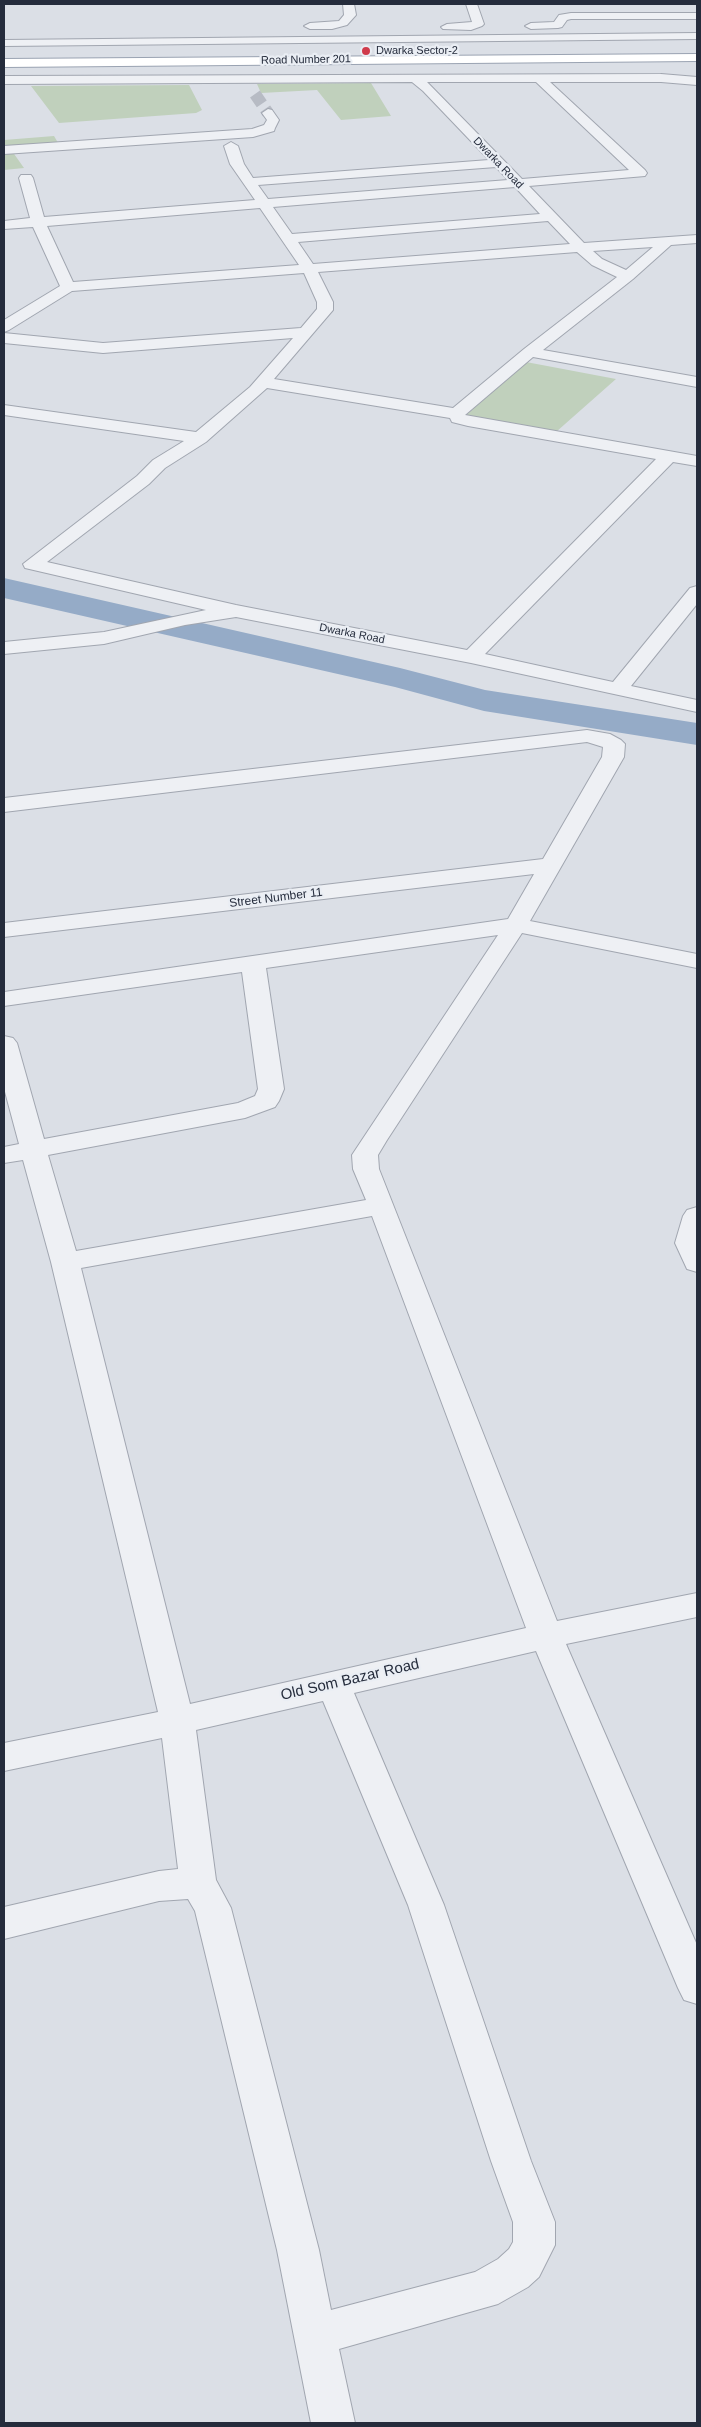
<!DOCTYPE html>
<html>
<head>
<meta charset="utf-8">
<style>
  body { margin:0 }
  #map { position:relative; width:701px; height:2427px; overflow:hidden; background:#dbdfe6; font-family:Arial,sans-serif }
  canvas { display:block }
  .frame { position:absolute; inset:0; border:5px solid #252c3c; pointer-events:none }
</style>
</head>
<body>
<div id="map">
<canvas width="701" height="2427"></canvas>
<div class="frame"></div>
</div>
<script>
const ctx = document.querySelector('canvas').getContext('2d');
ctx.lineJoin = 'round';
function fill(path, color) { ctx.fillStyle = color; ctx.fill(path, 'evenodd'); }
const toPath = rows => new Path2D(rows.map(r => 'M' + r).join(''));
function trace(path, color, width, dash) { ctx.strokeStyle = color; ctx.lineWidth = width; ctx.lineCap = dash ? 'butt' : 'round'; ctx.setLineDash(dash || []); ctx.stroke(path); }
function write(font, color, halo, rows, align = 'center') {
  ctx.font = font + ' Arial,sans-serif'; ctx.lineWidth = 4.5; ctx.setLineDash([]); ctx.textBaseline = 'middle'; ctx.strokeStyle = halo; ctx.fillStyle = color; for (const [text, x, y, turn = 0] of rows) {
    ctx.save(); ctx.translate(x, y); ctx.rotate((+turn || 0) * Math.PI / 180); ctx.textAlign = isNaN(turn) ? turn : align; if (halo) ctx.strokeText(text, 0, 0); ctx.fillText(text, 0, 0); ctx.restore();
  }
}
fill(toPath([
  [371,83,391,116,341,120,317,90,261,93,257,84],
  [189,85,202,110,196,113,59,123,31,86],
  [54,136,60,146,12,151,24,168,4,170,4,140],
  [526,362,616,379,556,432,465,416]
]), '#c0d0bc');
fill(toPath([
  [4,578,400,668,485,690,697,723,697,745,484,711,395,687,4,598,4,578]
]), '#95abc7');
trace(toPath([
  [255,94,268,113]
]), '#b7bbc4', 12, [12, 6]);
const street = toPath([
  [343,4,354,4,356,15,347,25,332,29,310,29,304,26,310,23,339,21,344,15,343,4],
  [466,4,477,4,484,24,482,26,471,30,443,29,441,27,447,24,472,22,466,4],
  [571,13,697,13,697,19,571,19,567,20,562,27,558,28,531,29,525,26,531,23,554,22,559,15,571,13],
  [697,33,697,39,4,46,4,40,697,33],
  [661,74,697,77,697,85,661,82,550,82,645,170,647,173,645,176,529,186,584,243,697,235,697,243,671,245,633,279,543,350,697,377,697,387,533,357,465,415,697,456,697,466,673,462,485,654,613,682,690,588,697,586,697,604,631,686,697,700,697,712,471,663,236,617,185,625,104,644,4,654,4,642,104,632,206,610,25,568,23,564,137,476,153,460,184,441,4,415,4,405,196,432,250,387,293,338,103,353,4,343,4,333,103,343,301,328,317,309,317,302,304,273,72,291,9,330,4,332,4,320,60,286,33,227,4,229,4,221,30,218,19,178,21,175,31,175,33,178,44,217,255,200,230,164,224,146,231,142,238,146,244,164,253,178,489,160,423,91,412,82,4,84,4,76,661,74],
  [427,82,536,82,629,170,522,179,427,82],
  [496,167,508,180,268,199,258,185,496,167],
  [515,187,540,214,292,234,273,207,515,187],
  [260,208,299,265,73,282,47,226,260,208],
  [548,221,570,244,313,264,298,242,548,221],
  [653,247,626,270,602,259,593,251,653,247],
  [577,252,592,265,617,277,524,349,453,408,274,379,333,310,333,302,318,272,577,252],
  [267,388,450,418,452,422,468,426,656,459,467,650,236,605,47,562,149,484,165,468,206,442,267,388],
  [268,109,272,110,279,120,275,128,274,131,253,137,4,154,4,146,252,129,264,125,267,120,262,113,268,109],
  [587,730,610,734,621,740,625,744,624,757,530,921,697,954,697,968,522,933,387,1140,378,1155,379,1169,557,1621,697,1593,697,1617,566,1644,697,1945,697,2004,684,2000,678,1988,536,1651,354,1693,444,1905,531,2161,555,2222,555,2245,539,2277,528,2287,498,2304,339,2349,355,2423,311,2423,277,2250,195,1911,188,1899,159,1901,4,1939,4,1907,159,1871,178,1869,162,1738,4,1771,4,1743,158,1712,51,1262,23,1160,4,1163,4,1147,19,1144,4,1088,4,1036,13,1038,17,1043,44,1139,238,1103,255,1096,258,1089,242,972,4,1006,4,992,508,919,534,874,4,937,4,923,543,859,602,757,603,747,587,742,4,812,4,798,587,730],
  [498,935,352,1155,353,1169,366,1200,76,1251,48,1155,245,1118,275,1107,279,1101,284,1089,266,968,498,935],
  [372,1216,526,1628,190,1704,81,1268,372,1216],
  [323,1701,408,1905,491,2161,513,2222,513,2242,509,2249,498,2259,475,2272,331,2310,319,2250,231,1908,216,1880,196,1730,323,1701],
  [697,1207,697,1272,687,1269,675,1243,683,1216,687,1210,697,1207]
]);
const primary = toPath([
  [697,54,697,61,4,67,4,59,697,54]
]);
trace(street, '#a1a6b0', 2);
trace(primary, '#9aa3b2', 2);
fill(street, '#eef0f4');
fill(primary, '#fff');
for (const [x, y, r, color] of [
  [366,51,5,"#d03b4b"]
]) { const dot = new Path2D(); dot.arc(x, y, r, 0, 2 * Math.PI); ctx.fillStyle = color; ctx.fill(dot); trace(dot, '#eaeef4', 2); }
write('11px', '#252c3c', '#eaeef4', [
  ["Dwarka Sector-2",376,51]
], 'left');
write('11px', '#252c3c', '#eaeef4', [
  ["Road Number 201",306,60,-1],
  ["Dwarka Road",498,163,46],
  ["Dwarka Road",352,634,11]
]);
write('12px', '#252c3c', '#eaeef4', [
  ["Street Number 11",276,898,-7]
]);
write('15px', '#252c3c', '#eaeef4', [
  ["Old Som Bazar Road",350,1680,-13]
]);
</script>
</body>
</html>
